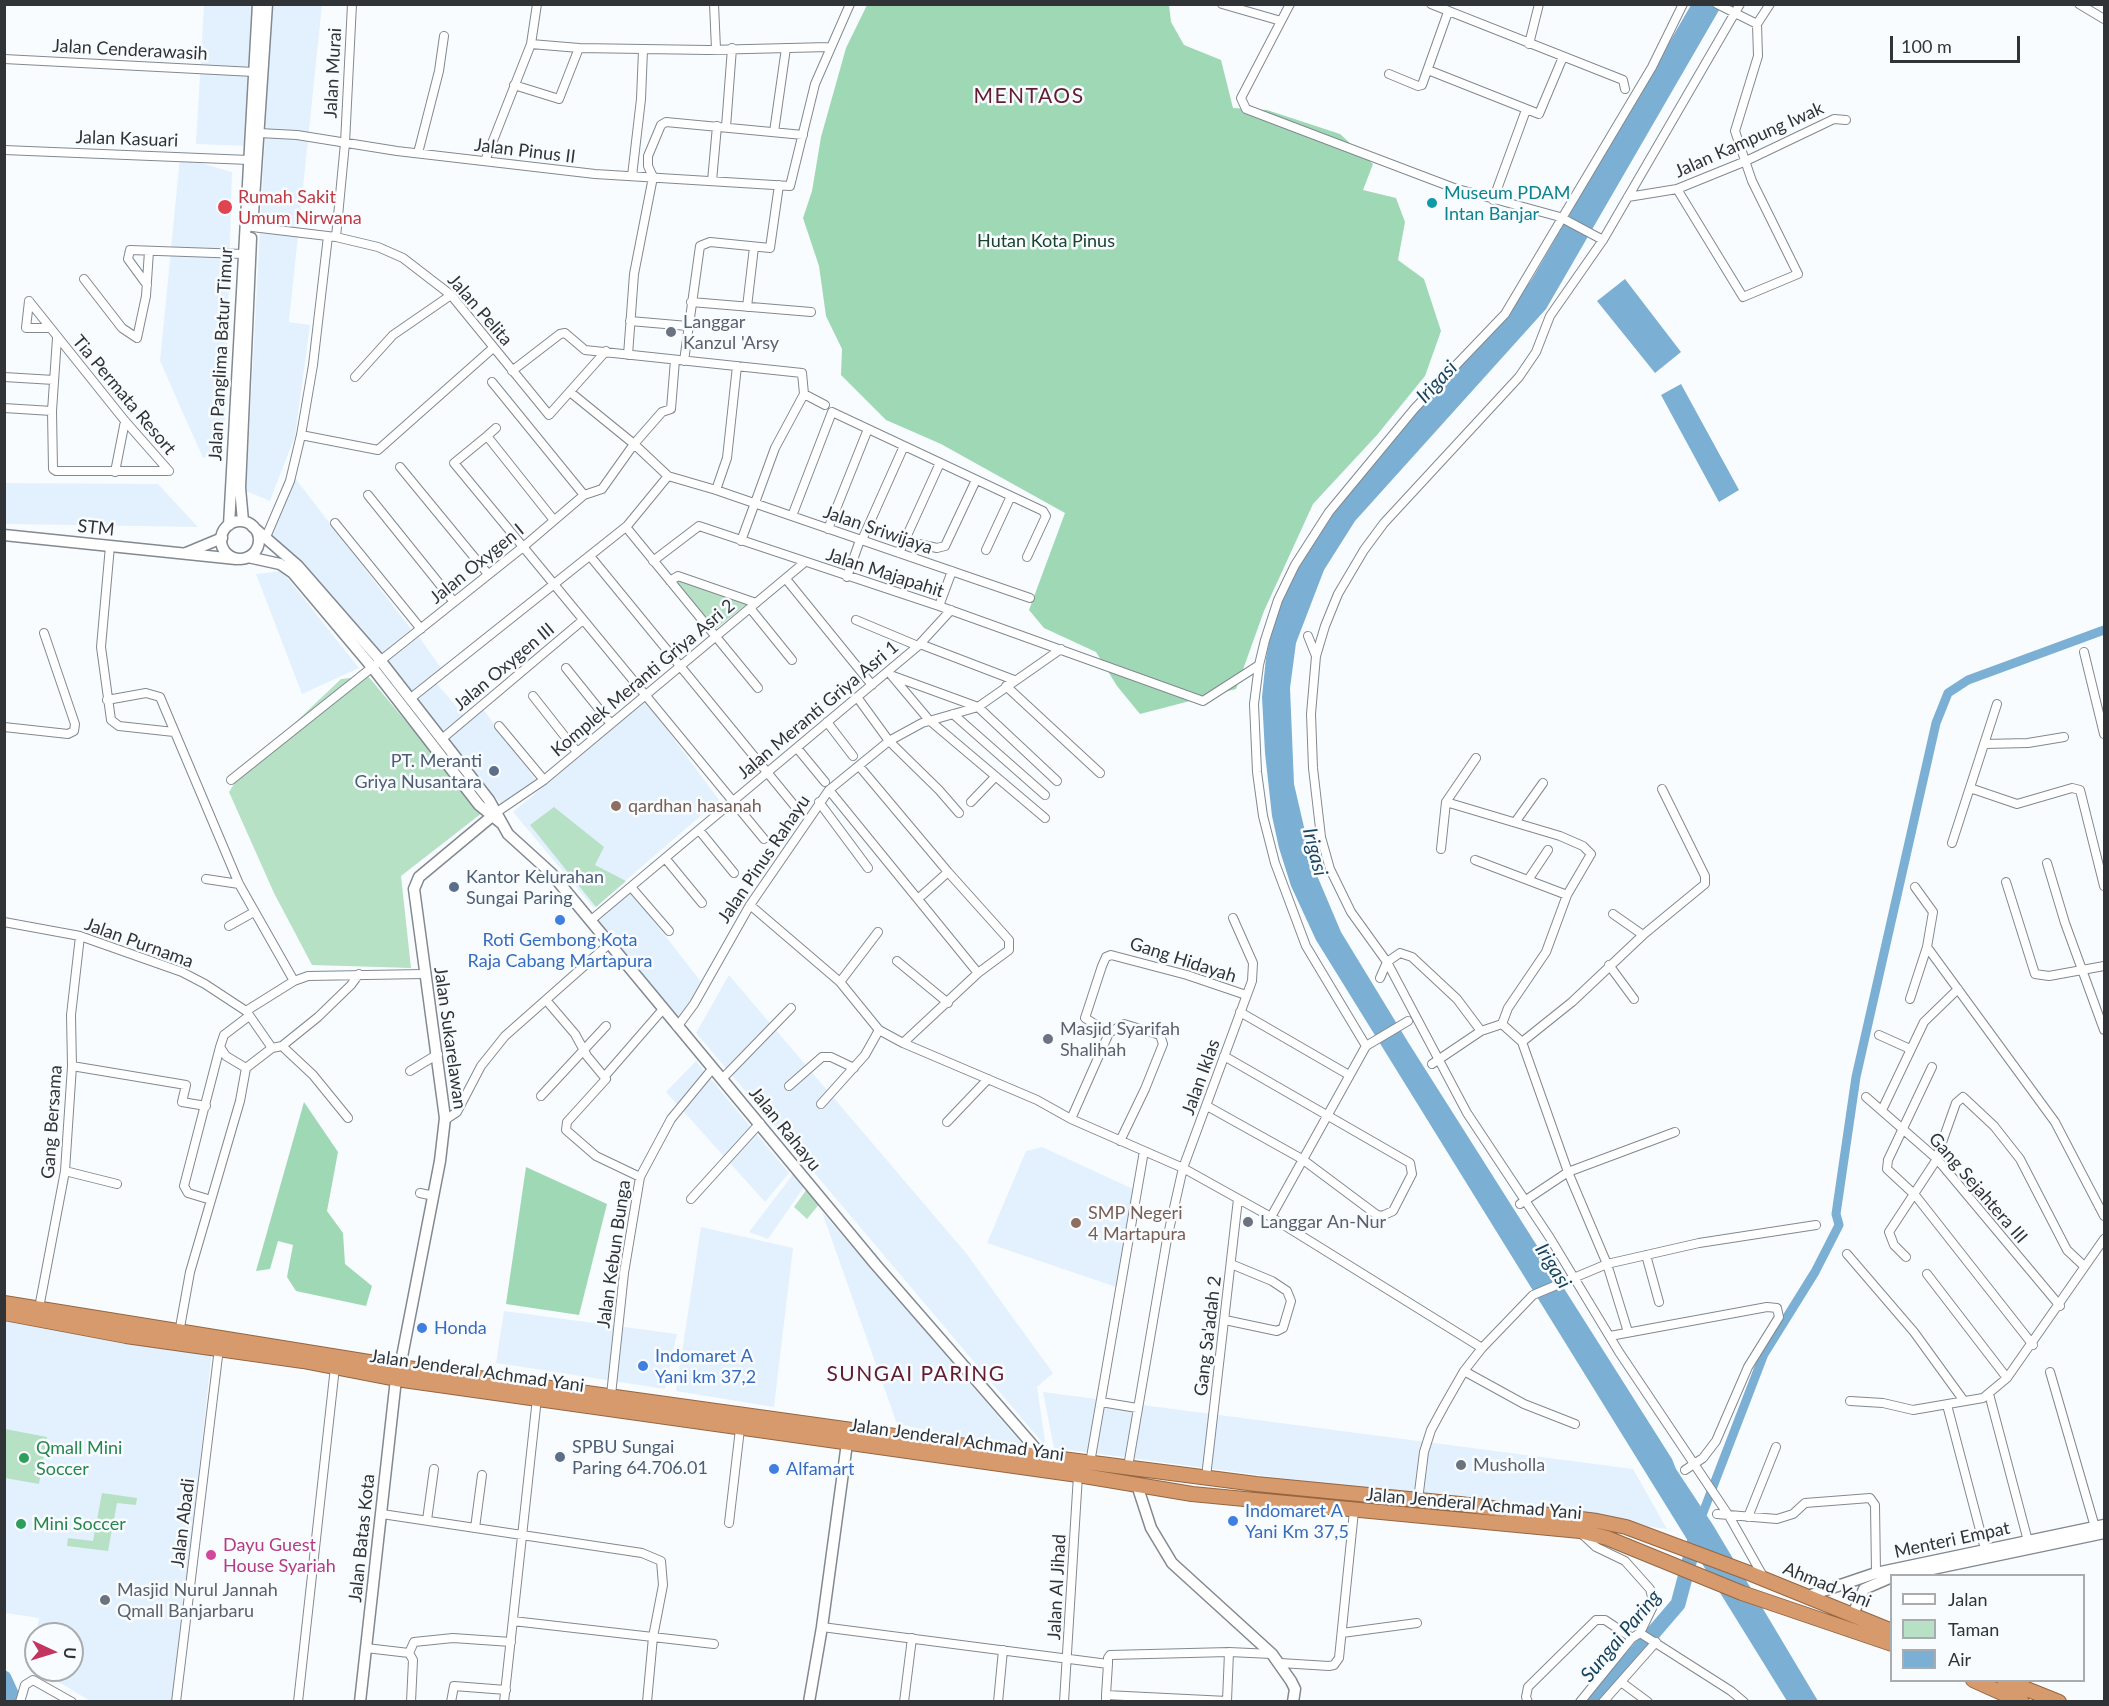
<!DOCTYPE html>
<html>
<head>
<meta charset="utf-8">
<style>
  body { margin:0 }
  #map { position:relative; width:2109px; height:1706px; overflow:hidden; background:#f9fcff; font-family:Lato,sans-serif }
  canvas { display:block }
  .frame { position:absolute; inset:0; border:6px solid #313437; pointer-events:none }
  .legend { position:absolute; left:1890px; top:1574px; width:195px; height:108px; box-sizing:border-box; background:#f9fcff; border:2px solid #a9acaf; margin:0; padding:8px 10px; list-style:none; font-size:18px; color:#313437 }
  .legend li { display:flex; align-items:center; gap:12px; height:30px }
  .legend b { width:30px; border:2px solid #a9acaf }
  .north { position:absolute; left:24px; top:1622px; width:60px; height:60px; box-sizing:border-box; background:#f9fcff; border:2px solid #a9acaf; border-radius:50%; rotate:94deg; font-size:16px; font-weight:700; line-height:24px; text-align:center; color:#313437 }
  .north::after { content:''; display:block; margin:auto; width:21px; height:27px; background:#c3355f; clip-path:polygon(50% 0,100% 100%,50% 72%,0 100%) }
  .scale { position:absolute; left:1890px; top:36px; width:130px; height:27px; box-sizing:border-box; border:3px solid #313437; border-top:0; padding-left:8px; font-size:18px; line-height:21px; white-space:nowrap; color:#313437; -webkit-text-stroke:4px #f9fcff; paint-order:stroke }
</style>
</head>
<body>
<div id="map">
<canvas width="2109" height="1706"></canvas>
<div class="frame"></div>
<ul class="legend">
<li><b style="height:8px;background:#fff"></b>Jalan</li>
<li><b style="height:16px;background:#b6e1c5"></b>Taman</li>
<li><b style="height:16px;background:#7bb0d4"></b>Air</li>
</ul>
<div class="north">U</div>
<div class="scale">100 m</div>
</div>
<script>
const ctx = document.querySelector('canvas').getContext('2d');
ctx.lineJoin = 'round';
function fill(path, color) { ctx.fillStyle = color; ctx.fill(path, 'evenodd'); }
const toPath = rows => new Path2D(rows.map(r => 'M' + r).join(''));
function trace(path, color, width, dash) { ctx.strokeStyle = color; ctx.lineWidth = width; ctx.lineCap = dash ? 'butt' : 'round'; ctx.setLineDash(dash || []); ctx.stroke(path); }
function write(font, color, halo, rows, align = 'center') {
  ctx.font = font + ' Lato,sans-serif'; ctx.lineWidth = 5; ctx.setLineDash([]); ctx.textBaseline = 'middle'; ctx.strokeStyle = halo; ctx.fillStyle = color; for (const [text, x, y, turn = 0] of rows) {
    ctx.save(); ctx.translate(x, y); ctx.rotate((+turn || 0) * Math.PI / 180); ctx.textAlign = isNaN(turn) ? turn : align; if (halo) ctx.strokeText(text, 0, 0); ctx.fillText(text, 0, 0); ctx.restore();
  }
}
fill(toPath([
  [204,5,254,5,250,146,196,144],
  [272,5,322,5,289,322,310,325,295,436,270,501,246,491],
  [180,157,232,172,224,450,203,458,160,361],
  [295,478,411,629,380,655,272,535],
  [5,483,158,484,198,527,5,524],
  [282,571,359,668,302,694,256,574],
  [419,637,441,668,411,693,385,664],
  [436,683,464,715,443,733,415,701],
  [646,701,719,800,594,908,513,812],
  [483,709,536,780,503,806,447,741],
  [631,892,706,988,683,1024,596,921],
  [729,975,966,1253,1053,1373,1037,1387,1046,1447,696,1033],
  [696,1061,789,1173,765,1202,666,1092],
  [1042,1147,1133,1189,1116,1287,987,1243,1026,1151],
  [794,1173,804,1187,768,1239,749,1232],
  [822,1212,1023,1445,1011,1447,897,1424],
  [701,1227,793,1248,774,1407,676,1391],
  [504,1311,677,1334,665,1389,496,1363],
  [5,1319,212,1350,174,1701,90,1701,39,1670,72,1670,72,1634,36,1634,39,1618,5,1613],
  [1043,1392,1633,1469,1667,1529,1054,1448]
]), '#e3f1fe');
fill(toPath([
  [674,578,747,604,714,630],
  [368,676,482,813,401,876,411,968,312,965,274,893,229,792,239,776,341,679],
  [554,807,604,847,595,865,626,881,596,907,530,825],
  [807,1189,821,1202,807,1219,794,1207],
  [5,1429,47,1437,39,1484,5,1478],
  [102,1493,137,1498,136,1505,117,1503,108,1551,67,1546,68,1538,93,1541]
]), '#b6e1c5');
fill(toPath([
  [867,5,1169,5,1171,22,1184,45,1221,60,1233,108,1267,110,1340,134,1373,164,1363,190,1396,198,1405,222,1398,260,1424,279,1441,331,1425,376,1377,435,1313,504,1264,611,1236,689,1140,714,1117,686,1096,652,1044,628,1029,610,1065,513,941,444,886,420,841,375,842,349,826,316,819,266,803,218,812,191,821,137,846,48],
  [304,1102,338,1152,327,1211,343,1233,345,1264,372,1286,366,1306,296,1291,287,1277,293,1245,278,1241,270,1269,256,1271],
  [526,1167,607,1204,579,1315,506,1304]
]), '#9fd8b4');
fill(toPath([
  [1691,5,1722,5,1546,309,1355,521,1324,570,1296,643,1290,688,1294,784,1313,866,1341,932,1408,1042,1672,1459,1676,1469,1713,1525,1818,1701,1787,1701,1316,940,1291,886,1279,848,1272,816,1265,753,1262,697,1266,658,1273,623,1283,591,1319,528,1387,445,1502,320,1532,279],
  [1625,279,1681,352,1655,373,1597,301],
  [1681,384,1739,490,1719,502,1661,395]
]), '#7bb0d4');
trace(toPath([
  [1699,1523,1764,1354,1815,1272,1839,1225,1836,1214,1856,1077,1936,723,1948,693,1968,680,2104,630]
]), '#7bb0d4', 9);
trace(toPath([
  [4,1678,15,1702],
  [1594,1702,1678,1604,1695,1540]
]), '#7bb0d4', 15);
const minor = toPath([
  [714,4,716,49],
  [1222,4,1281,21],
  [1290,4,1241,98,1246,109,1454,188,1560,217,1603,240],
  [1431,4,1623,80,1625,89],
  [1717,4,1757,24,1770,4],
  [1740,4,1603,240,1550,316,1536,352,1519,377,1384,523,1364,550,1338,594,1325,626,1316,656,1311,714,1313,768,1321,837,1330,869,1351,912,1387,962,1467,1113,1550,1238,1619,1352,1729,1516,1764,1578],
  [2079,4,2104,19],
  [1529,44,1539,4],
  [579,48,708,50,829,47],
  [4,59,254,72],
  [1428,70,1539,114,1563,57],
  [1389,74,1418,86,1422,85,1448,12],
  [514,85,559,99,579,48,531,44],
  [726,127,732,48],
  [774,132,786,48],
  [259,133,297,135,397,151,595,174,790,186,815,84,850,4],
  [4,150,249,160],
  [418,153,439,71,444,36],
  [485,161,531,44,537,4],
  [632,176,641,99,643,50],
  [712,181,717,126],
  [1677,189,1743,297,1798,274,1752,181,1735,131,1758,56,1757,24],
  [1628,197,1677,189,1746,161,1834,119,1846,120],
  [1493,200,1526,110],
  [252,227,336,237,378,247,403,258,451,295,549,415,606,351],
  [336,237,345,143,352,4],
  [84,279,122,328,137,338,146,296,149,251],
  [147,285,128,259,130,250,243,254],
  [29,301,125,421,169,471],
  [29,301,26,328,48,328],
  [691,302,811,312],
  [747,307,754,247],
  [630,321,688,326],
  [57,338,52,411,53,469,56,471,169,471],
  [628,355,634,274,653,177,648,166,648,156,661,125,666,122,803,135],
  [684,361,700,246,710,242,770,248,779,185],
  [512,371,560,334,565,333,585,350,802,373,804,394,775,448,741,541],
  [4,377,54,380],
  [355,377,393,335,451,295],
  [492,382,584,495],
  [570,392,634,444,668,476,716,490,1030,598],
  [804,394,825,405],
  [4,408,52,411],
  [301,435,378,450,493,348],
  [487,436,496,428],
  [400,467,488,574],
  [115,472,125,421],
  [716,490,727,458,737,366],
  [368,495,454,602],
  [792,516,832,412,1043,511,1046,516,1027,557],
  [553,519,487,436,454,463,764,839],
  [335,523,421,629],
  [626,527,758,688],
  [828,529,868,429],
  [266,537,290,481,301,435,313,365,328,236],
  [862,540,904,446],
  [905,541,937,548,945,546,976,480],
  [110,546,101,647,111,720,119,726,174,732],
  [986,550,1011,496],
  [899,553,940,463],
  [590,556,798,810],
  [653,561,699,526,939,606,1203,701,1259,665],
  [847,577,860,540],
  [786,579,872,685],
  [670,581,678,576,756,603],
  [939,606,952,571],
  [750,608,792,660],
  [856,620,918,646],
  [1308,636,1316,656],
  [920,644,1014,680],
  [2084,652,2104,734],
  [566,668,611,724],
  [892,676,929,720,1045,818],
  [893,676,978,707,1057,781],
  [1006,686,1100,773],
  [533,696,577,752],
  [857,697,889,741,939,790,959,813],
  [411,698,627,526,668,476],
  [107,700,146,693,160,697,239,884,294,981],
  [953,714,1045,795],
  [827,722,853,756],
  [499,726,544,780],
  [4,727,68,734,74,731,75,724,44,633],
  [443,738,583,620],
  [1984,744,2028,743,2064,737],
  [797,748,825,782],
  [231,780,523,547,584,495,602,489,634,444,662,412,671,409,675,360],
  [1970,788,2017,804,2072,788,2080,790,2104,886],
  [829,790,978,973],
  [819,802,868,868],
  [971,802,995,777],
  [1446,802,1560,836,1583,846,1591,854,1567,895,1546,952,1508,1008,1502,1024],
  [497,812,544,780,805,562],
  [1516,821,1543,783],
  [699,830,734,873],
  [1952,843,1997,704],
  [1441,849,1446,802,1476,758],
  [665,858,702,903],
  [1475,860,1567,895],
  [2047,863,2065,923,2104,1030],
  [206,879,239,884],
  [1528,880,1548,850],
  [2006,882,2035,974,2049,976,2104,966],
  [631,887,669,931],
  [919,898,948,872],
  [750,905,840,982,879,1030,903,1043,978,973,1009,950,1009,940,948,872,859,766],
  [590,921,918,646,951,610],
  [4,922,80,936,182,972,205,984,246,1011,294,981,308,976,424,974],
  [229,926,254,912],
  [1643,935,1705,884,1705,876,1662,789],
  [1927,947,2055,1122,2104,1216],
  [897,961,948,1003],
  [1609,965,1634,999],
  [1380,978,1387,962,1400,953,1412,957,1457,999,1481,1031],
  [840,982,878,932],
  [1910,999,1927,947,1933,912,1915,887],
  [546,1000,575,1034,587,1056,606,1079,567,1122,566,1130,596,1156,640,1177],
  [247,1012,272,1048],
  [1240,1012,1349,1075],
  [1502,1024,1522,1042,1568,1172,1607,1264,1628,1332],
  [677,1027,694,1004,750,905,829,790,889,741,922,723,978,707,1061,649],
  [1109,1033,1085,1018,1102,966,1106,957,1111,955,1187,975,1246,995],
  [1879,1035,1910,1049],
  [1522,1042,1572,1002,1643,935,1613,914],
  [903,1043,1037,1100,1071,1119,1183,1168,1271,1217,1482,1348],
  [282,1046,313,1075,348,1118],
  [1366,1046,1306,946,1275,863,1263,816,1257,772,1254,704,1259,665,1265,640,1278,600,1295,565,1329,512,1415,408,1505,314,1652,67,1683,4],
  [1432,1064,1481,1031,1502,1024],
  [72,1066,186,1085,182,1102,206,1106],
  [1932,1067,1888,1160,1887,1169,1915,1195,2033,1345],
  [246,1068,226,1056,220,1047,224,1035,249,1016],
  [410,1071,438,1054],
  [605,1076,664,1008],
  [722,1079,791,1008],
  [789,1086,822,1057,831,1057,854,1068],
  [541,1096,606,1026],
  [1866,1097,1937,1159,2060,1306],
  [821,1104,865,1055,879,1030],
  [1207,1106,1302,1159,1377,1215,1382,1216,1393,1211,1412,1174,1410,1163,1224,1056],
  [1882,1110,1924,1022,1958,989],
  [1071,1119,1109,1033,1124,1024,1160,1035,1163,1044,1145,1089,1120,1141],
  [445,1120,457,1112,481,1066,505,1036,609,944],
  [947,1122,988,1079],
  [65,1171,117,1184],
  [420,1193,434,1196],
  [691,1199,760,1123],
  [211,1200,188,1193,184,1186,220,1047],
  [1520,1204,1568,1172,1675,1132],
  [1271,1217,1366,1046,1408,1021],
  [1847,1254,1914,1332,1964,1401],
  [1646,1255,1659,1302],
  [1906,1257,1894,1245,1889,1232,1935,1162,1956,1103,1963,1097,1994,1126,2020,1159,2067,1250,2084,1266],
  [1927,1274,2007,1378],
  [39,1308,65,1171,72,1066,71,1015,80,936],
  [1225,1320,1277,1331,1283,1328,1291,1301,1287,1291,1272,1281,1231,1264],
  [179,1333,190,1272,240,1101,246,1068,272,1048,282,1046,318,1017,351,985,359,974],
  [1610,1336,1767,1307,1777,1308,1779,1317,1748,1367,1716,1441,1703,1458,1685,1470],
  [1464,1371,1524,1404,1575,1424],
  [2050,1372,2095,1527],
  [1989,1394,2028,1541],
  [611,1395,624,1273,640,1177,671,1119,713,1068],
  [1850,1401,1883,1403,1913,1410,1983,1398,2007,1378,2104,1239],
  [1101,1402,1137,1408],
  [1947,1405,1985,1549],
  [1090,1463,1144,1151],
  [1128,1467,1167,1239,1183,1168,1252,981,1253,963,1233,918],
  [1206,1477,1238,1199],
  [1418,1500,1424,1452,1431,1430,1444,1406,1464,1371,1482,1348,1533,1295,1607,1264,1699,1243,1816,1225],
  [382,1514,642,1553,661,1561,663,1585,653,1637,647,1702],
  [1717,1514,1777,1519,1793,1514,1805,1503,1870,1498,1875,1505,1876,1573],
  [1748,1517,1776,1447],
  [427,1520,434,1469],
  [729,1523,740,1429],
  [475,1528,482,1475],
  [1581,1533,1596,1547,1625,1561,1650,1589,1654,1604,1640,1633,1731,1691,1744,1702],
  [513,1621,714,1644],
  [822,1627,1108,1664],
  [1342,1633,1417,1623],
  [366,1648,409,1653,414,1642,453,1638,511,1642],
  [1229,1652,1272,1654],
  [409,1653,413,1660,411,1702],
  [1280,1663,1329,1666,1334,1665,1339,1658,1354,1511],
  [1621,1682,1648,1702],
  [20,1702,25,1685,33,1680,72,1702],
  [176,1702,219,1348],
  [298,1702,335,1367],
  [451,1702,454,1686,506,1690],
  [504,1702,537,1398],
  [904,1702,912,1638],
  [998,1702,1003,1650],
  [1064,1702,1078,1475],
  [1106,1702,1106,1695,1108,1664,1108,1658,1110,1655,1229,1652,1227,1701,1106,1695],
  [1528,1702,1526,1697,1528,1687,1596,1620,1605,1620,1632,1638,1640,1633],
  [1580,1702,1632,1638],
  [1603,1702,1656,1642]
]);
const tertiary = toPath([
  [4,535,236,559],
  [186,553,222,538],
  [400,1367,440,1161,445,1118,414,889,419,877,497,812],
  [1137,1485,1151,1528,1172,1563,1272,1654,1291,1681,1295,1689,1293,1702],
  [1899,1576,2104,1533],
  [1808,1596,1876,1573,2104,1525],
  [1853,1614,1864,1589,1892,1577],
  [360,1702,396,1379],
  [809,1702,822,1627,847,1443]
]);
const secondary = toPath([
  [253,214,267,4],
  [243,521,240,488,251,238],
  '221 540a19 19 0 1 1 38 0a19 19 0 1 1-38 0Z',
  [229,525,258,4],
  [252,526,298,566,380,660,489,800,508,834,551,873,876,1265,1043,1457],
  [248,557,280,564,293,573,372,667,479,805,501,823]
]);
const trunk = toPath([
  [4,1303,400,1367,1031,1455,1256,1484,1460,1504,1597,1521,1626,1527,1749,1573,1892,1631],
  [4,1313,126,1336,303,1361,396,1379,1078,1475,1192,1494,1580,1531,1607,1538,1742,1593,1892,1644],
  [1973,1680,2022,1702],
  [2004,1680,2059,1702]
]);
trace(minor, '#828990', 10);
trace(tertiary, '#828990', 13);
trace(secondary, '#828990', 13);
trace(trunk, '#956641', 16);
trace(minor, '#fff', 8);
trace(tertiary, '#fff', 10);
trace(secondary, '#fff', 10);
trace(trunk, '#d69a6c', 14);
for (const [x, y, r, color] of [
  [1432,203,6,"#0f9aa8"],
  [225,207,8,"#e0444e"],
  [671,332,6,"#6b7280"],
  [494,771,6,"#5c6f8a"],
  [616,806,6,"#8d6e63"],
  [454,887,6,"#5c6f8a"],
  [560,920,6,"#3f7fe0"],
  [1048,1039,6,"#6b7280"],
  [1248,1222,6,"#6b7280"],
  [1076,1223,6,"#8d6e63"],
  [422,1328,6,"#3f7fe0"],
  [643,1366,6,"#3f7fe0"],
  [560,1457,6,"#5c6f8a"],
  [24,1458,6,"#2e9e5b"],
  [1461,1465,6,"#6b7280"],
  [774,1469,6,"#3f7fe0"],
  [1233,1521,6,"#3f7fe0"],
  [21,1524,6,"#2e9e5b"],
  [211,1555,6,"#d1479c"],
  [105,1600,6,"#6b7280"]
]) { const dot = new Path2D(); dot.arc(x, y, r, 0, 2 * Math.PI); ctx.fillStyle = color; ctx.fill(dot); trace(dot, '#f9fcff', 2); }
write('18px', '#313437', '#f9fcff', [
  ["Jalan Cenderawasih",130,50,3],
  ["Jalan Murai",333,73,-87],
  ["Jalan Kasuari",127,139,2],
  ["Jalan Kampung Iwak",1749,140,-24],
  ["Jalan Pinus II",525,151,7],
  ["Jalan Pelita",480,310,49],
  ["Jalan Panglima Batur Timur",221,354,-87],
  ["Tia Permata Resort",124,395,50],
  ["STM",96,528,6],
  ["Jalan Sriwijaya",878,530,19],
  ["Jalan Oxygen I",477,564,-39],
  ["Jalan Majapahit",885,573,18],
  ["Jalan Oxygen III",504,667,-40],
  ["Komplek Meranti Griya Asri 2",643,678,-40],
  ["Jalan Meranti Griya Asri 1",818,710,-40],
  ["Jalan Pinus Rahayu",764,859,-56],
  ["Jalan Purnama",139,943,20],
  ["Gang Hidayah",1183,960,18],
  ["Jalan Sukarelawan",450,1038,82],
  ["Jalan Iklas",1201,1077,-70],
  ["Gang Bersama",52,1122,-86],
  ["Jalan Rahayu",785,1129,51],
  ["Gang Sejahtera III",1978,1188,49],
  ["Jalan Kebun Bunga",614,1254,-82],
  ["Gang Sa'adah 2",1208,1336,-83],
  ["Jalan Jenderal Achmad Yani",477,1371,8],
  ["Jalan Jenderal Achmad Yani",957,1440,8],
  ["Jalan Jenderal Achmad Yani",1474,1504,5],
  ["Jalan Abadi",183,1523,-83],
  ["Jalan Batas Kota",362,1538,-84],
  ["Menteri Empat",1952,1540,-12],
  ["Ahmad Yani",1827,1585,22],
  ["Jalan Al Jihad",1057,1587,-87]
]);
write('18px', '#0d838f', '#f9fcff', [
  ["Museum PDAM",1444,193],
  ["Intan Banjar",1444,214]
], 'left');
write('18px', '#be3a42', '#f9fcff', [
  ["Rumah Sakit",238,197],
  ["Umum Nirwana",238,218]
], 'left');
write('18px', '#18432c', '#f9fcff', [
  ["Hutan Kota Pinus",1046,241]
]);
write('18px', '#5b616d', '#f9fcff', [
  ["Langgar",683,322],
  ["Kanzul 'Arsy",683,343],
  ["Masjid Syarifah",1060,1029],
  ["Shalihah",1060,1050],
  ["Langgar An-Nur",1260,1222],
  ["Musholla",1473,1465],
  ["Masjid Nurul Jannah",117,1590],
  ["Qmall Banjarbaru",117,1611]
], 'left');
write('18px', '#4e5e75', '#f9fcff', [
  ["PT. Meranti",482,761,"right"],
  ["Griya Nusantara",482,782,"right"],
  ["Kantor Kelurahan",466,877],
  ["Sungai Paring",466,898],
  ["SPBU Sungai",572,1447],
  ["Paring 64.706.01",572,1468]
], 'left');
write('18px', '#785e54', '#f9fcff', [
  ["qardhan hasanah",628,806],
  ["SMP Negeri",1088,1213],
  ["4 Martapura",1088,1234]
], 'left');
write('18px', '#366cbe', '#f9fcff', [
  ["Roti Gembong Kota",560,940,"center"],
  ["Raja Cabang Martapura",560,961,"center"],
  ["Honda",434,1328],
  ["Indomaret A",655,1356],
  ["Yani km 37,2",655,1377],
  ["Alfamart",786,1469],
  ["Indomaret A",1245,1511],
  ["Yani Km 37,5",1245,1532]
], 'left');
write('18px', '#27864d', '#f9fcff', [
  ["Qmall Mini",36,1448],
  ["Soccer",36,1469],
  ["Mini Soccer",33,1524]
], 'left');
write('18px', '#b23c85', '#f9fcff', [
  ["Dayu Guest",223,1545],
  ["House Syariah",223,1566]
], 'left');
write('italic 20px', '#1a445d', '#f9fcff', [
  ["Irigasi",1437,382,-47],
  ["Irigasi",1315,852,76],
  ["Irigasi",1553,1266,58],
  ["Sungai Paring",1621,1636,-50]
]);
ctx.letterSpacing = '1.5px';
write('21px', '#621d30', '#f9fcff', [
  ["MENTAOS",1029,96],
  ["SUNGAI PARING",916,1374]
]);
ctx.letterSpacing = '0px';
</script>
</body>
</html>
